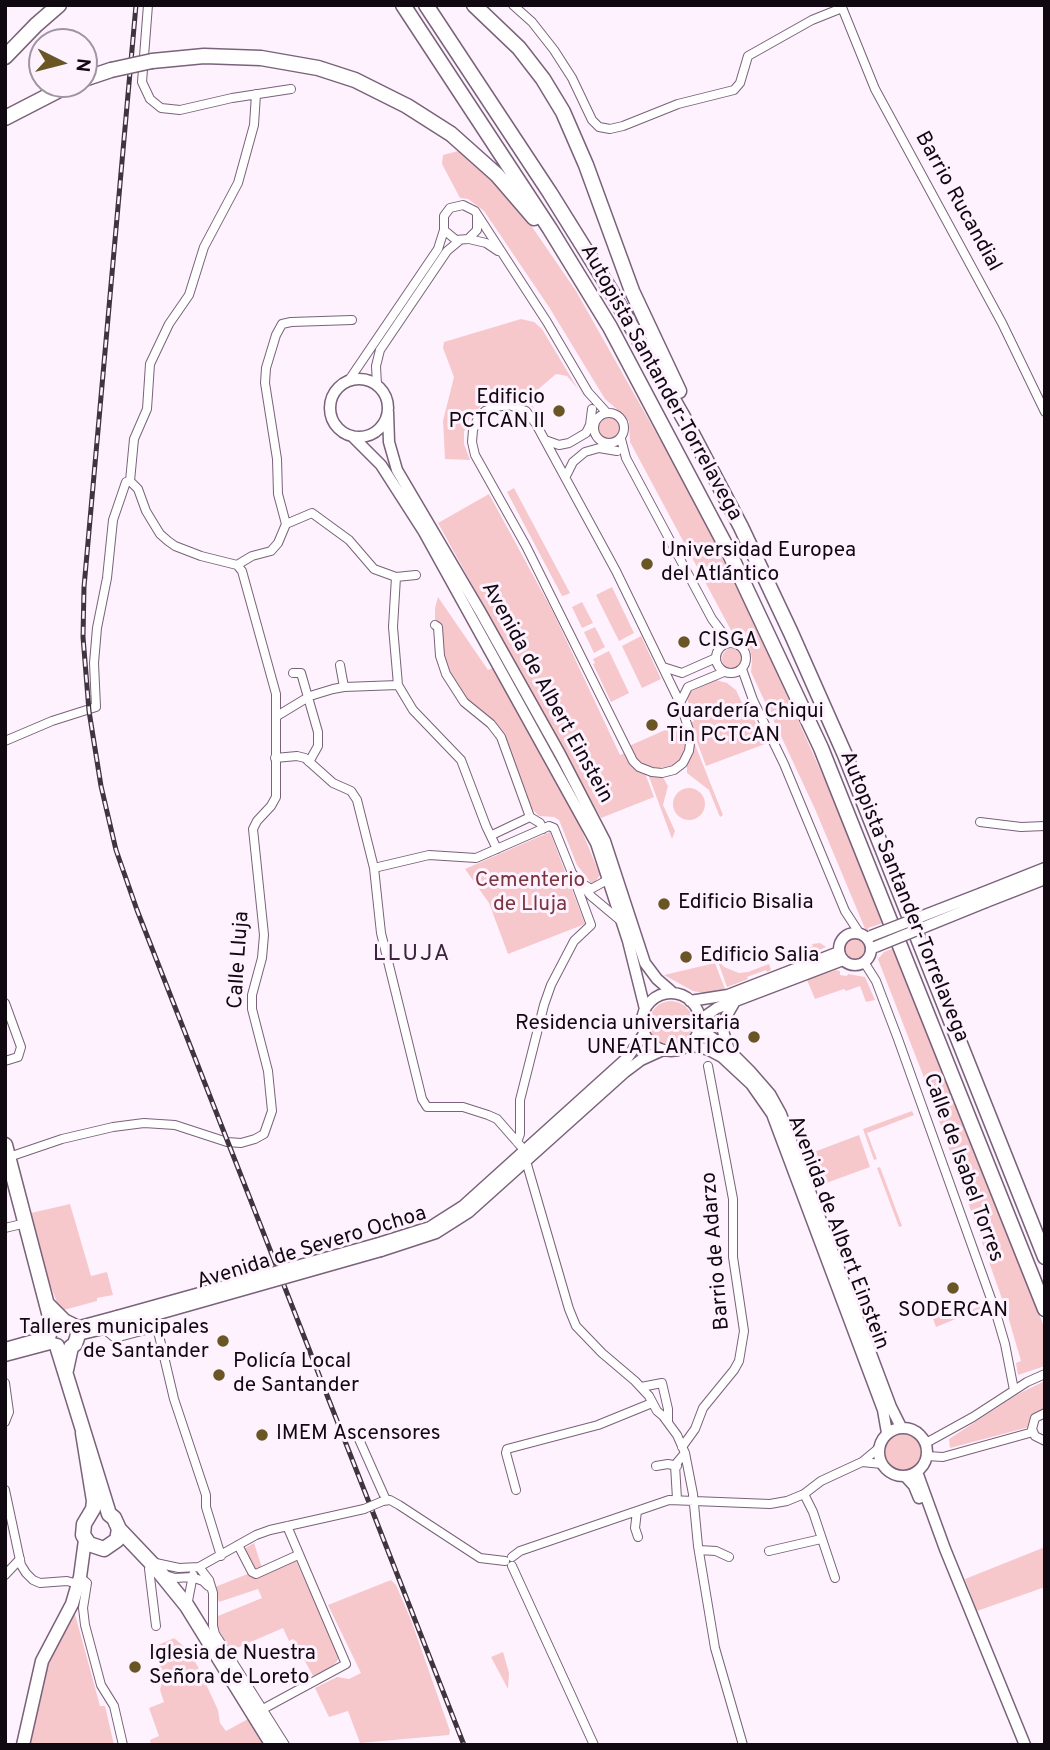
<!DOCTYPE html>
<html>
<head>
<meta charset="utf-8">
<style>
  body { margin:0 }
  #map { position:relative; width:1050px; height:1750px; overflow:hidden; background:#fef2fe; font-family:Overpass,sans-serif }
  canvas { display:block }
  .frame { position:absolute; inset:0; border:7px solid #110912; pointer-events:none }
  .north { position:absolute; left:28px; top:28px; width:70px; height:70px; box-sizing:border-box; background:#fef2fe; border:2px solid #9f95a0; border-radius:50%; rotate:96deg; font-size:19px; font-weight:700; line-height:28px; text-align:center; color:#110912 }
  .north::after { content:''; display:block; margin:auto; width:24px; height:32px; background:#695624; clip-path:polygon(50% 0,100% 100%,50% 72%,0 100%) }
</style>
</head>
<body>
<div id="map">
<canvas width="1050" height="1750"></canvas>
<div class="frame"></div>
<div class="north">N</div>
</div>
<script>
const ctx = document.querySelector('canvas').getContext('2d');
ctx.lineJoin = 'round';
function fill(path, color) { ctx.fillStyle = color; ctx.fill(path, 'evenodd'); }
const toPath = rows => new Path2D(rows.map(r => 'M' + r).join(''));
function trace(path, color, width, dash) { ctx.strokeStyle = color; ctx.lineWidth = width; ctx.lineCap = dash ? 'butt' : 'round'; ctx.setLineDash(dash || []); ctx.stroke(path); }
function write(font, color, halo, rows, align = 'center') {
  ctx.font = font + ' Overpass,sans-serif'; ctx.lineWidth = 6; ctx.setLineDash([]); ctx.textBaseline = 'middle'; ctx.strokeStyle = halo; ctx.fillStyle = color; for (const [text, x, y, turn = 0] of rows) {
    ctx.save(); ctx.translate(x, y); ctx.rotate((+turn || 0) * Math.PI / 180); ctx.textAlign = isNaN(turn) ? turn : align; if (halo) ctx.strokeText(text, 0, 0); ctx.fillText(text, 0, 0); ctx.restore();
  }
}
fill(toPath([
  [462,150,485,171,524,215,576,291,694,500,763,641,829,790,883,923,868,928,878,959,884,952,894,948,1045,1329,1045,1366,1018,1375,1016,1363,1021,1361,1007,1313,923,1075,879,962,815,809,751,672,752,659,750,649,733,634,630,442,629,422,626,417,605,399,549,307,484,211,468,199,460,198,442,164,443,155],
  [521,319,534,322,542,329,578,389,567,376,556,374,528,398,534,408,524,402,506,398,495,399,482,405,470,417,464,432,464,444,470,460,445,459,443,421,454,377,443,348,444,342],
  '599 429a11 11 0 1 1 22 0a11 11 0 1 1-22 0Z',
  [514,488,570,593,566,595,562,596,507,492],
  [489,494,553,612,620,755,625,753,645,773,654,797,601,818,438,523],
  [612,587,634,633,619,641,596,595],
  [438,597,488,670,493,668,579,824,600,875,595,882,591,883,577,865,559,820,554,817,539,816,531,808,502,735,461,694,450,678,445,663,441,624,435,621,435,608],
  [582,602,593,623,582,628,572,607],
  [595,627,605,647,594,653,584,632],
  [641,636,661,679,642,688,622,646],
  '722 659a11 11 0 1 1 22 0a11 11 0 1 1-22 0Z',
  [609,651,629,693,611,702,593,664,595,663,593,659],
  [716,680,727,683,736,690,742,703,751,712,765,744,706,766,690,723,694,721,687,698,690,692],
  [683,722,688,740,687,748,679,761,672,766,658,768,645,765,635,758,629,746],
  [694,742,723,815,720,817,709,790,687,773,687,762],
  [648,774,662,776,668,786,663,805,675,831,672,839],
  '673 804a16 16 0 1 1 32 0a16 16 0 1 1-32 0Z',
  [550,832,585,924,508,954,489,903,465,869],
  '843 949a12 12 0 1 1 24 0a12 12 0 1 1-24 0Z',
  [820,943,826,947,793,961,791,955,813,946,812,944],
  [717,959,724,967,739,973,748,972,769,964,771,970,767,972,766,970,747,977,748,979,727,987],
  [715,963,725,989,721,991,704,993,693,991,664,975],
  [836,970,840,971,840,975,847,976,848,974,865,977,875,1000,866,1002,860,986,846,991,844,989,815,999,807,980],
  '649 1023a22 22 0 1 1 44 0a22 22 0 1 1-44 0Z',
  [912,1111,914,1115,867,1133,877,1159,874,1160,863,1129],
  [859,1135,870,1167,818,1186,806,1155],
  [880,1167,902,1226,899,1227,877,1168],
  [70,1204,91,1276,107,1272,113,1295,97,1298,97,1301,60,1311,50,1284,31,1213],
  [932,1304,934,1311,946,1307,950,1318,984,1305,985,1307,936,1327,928,1305],
  [1045,1381,1045,1411,1029,1427,950,1448,949,1439,1018,1394],
  '884 1453a20 20 0 1 1 40 0a20 20 0 1 1-40 0Z',
  [254,1543,262,1568,254,1571,242,1550],
  [1045,1547,1045,1587,977,1611,965,1579],
  [295,1559,338,1653,338,1660,332,1667,313,1676,293,1639,289,1641,283,1628,230,1651,218,1628,218,1616,262,1598,258,1589,219,1602,215,1587,250,1573,253,1578],
  [391,1580,396,1585,411,1620,450,1731,449,1735,360,1743,348,1711,329,1717,315,1688,337,1677,349,1679,361,1673,328,1605],
  [75,1614,100,1706,105,1706,114,1745,29,1745,40,1689,55,1647],
  [174,1638,189,1651,198,1667,218,1710,220,1723,226,1731,248,1719,263,1745,151,1745,150,1740,159,1736,149,1708,164,1702,160,1690,163,1676,154,1647],
  [503,1652,509,1673,508,1689,491,1657]
]), '#f7c8cb');
const street = toPath([
  [148,5,142,82,150,99,161,108,180,110,232,98,291,89],
  [513,5,532,22,554,50,572,78,592,120,599,127,610,129,623,126,678,104,734,90,740,83,748,56,812,20,842,8],
  [841,5,875,89,1002,323,1045,412],
  [477,215,477,230,468,239,456,240,444,230,444,216,450,208,463,205,475,211,547,322,588,392,607,413],
  [469,239,486,243,498,251],
  [349,380,438,249,444,230],
  [377,385,376,366,380,350,447,251,459,241],
  [509,405,526,411,536,424,616,571,680,703,691,736,689,751,683,763,674,770,662,773,652,772,639,767,633,761,526,546,475,455,472,442,473,430,478,418,485,411,495,407,509,405],
  '594 428a15 15 0 1 1 30 0a15 15 0 1 1-30 0Z',
  [621,439,626,458,712,619,730,643],
  [545,440,559,445,569,443,586,433,590,425,592,409],
  [566,476,573,462,585,452,599,448,617,451],
  [286,524,278,494,277,459,265,383,266,368,276,335,282,324,291,322,352,320],
  [237,565,252,556,271,551,278,543,286,524,312,513,349,540,374,569,396,577,416,575],
  [396,577,393,627,398,685,413,710,461,760,486,826,497,849],
  [435,625,438,627,440,656,446,674,464,702,491,724,501,737,530,817,540,823,543,829],
  '716 658a15 15 0 1 1 30 0a15 15 0 1 1-30 0Z',
  [340,665,344,687],
  [663,667,682,673,716,658],
  [742,669,753,700,784,764,845,911,860,934],
  [293,673,301,673,318,732,318,746,309,762],
  [680,703,688,687,724,672],
  [277,716,310,696,333,689,344,687,398,685],
  [5,741,52,721,96,707,94,663,97,628,107,578,113,520,126,482,130,481,134,439,147,409,150,364,169,324,189,295,204,247,238,183,254,125,256,94],
  [275,758,297,756,305,758,333,783,351,791,357,800,374,868,381,933,422,1099,427,1107,463,1107,488,1115,497,1119,525,1151],
  [980,822,1021,827,1045,826],
  [492,835,530,817],
  [374,868,429,855,476,858,549,826,554,828,572,873,591,896,622,922],
  [583,884,591,889,609,879],
  [864,962,876,981,898,1039,995,1310,1005,1344,1014,1390],
  [5,1003,21,1047,18,1057,5,1061],
  [517,1142,520,1134,520,1100,544,1005,551,985,574,941,591,925,573,876],
  [9,1157,62,1139,113,1127,144,1123,175,1125,227,1142,241,1143,255,1139,264,1134,272,1111,268,1071,252,1009,252,995,262,958,264,935,253,829,257,821,271,806,276,797,276,694,242,571,237,565,201,556,175,546,168,541,160,534,146,511,138,489,130,481],
  [526,1161,569,1309,576,1326,602,1353,635,1381,649,1396,657,1411,663,1416,677,1435,685,1453,693,1494,698,1546,715,1648,743,1745],
  [5,1228,26,1223],
  [104,1329,115,1338,157,1327,174,1399,206,1495,206,1507,221,1556],
  [5,1383,9,1412,5,1422],
  [641,1387,662,1383,668,1409,668,1422],
  [1045,1413,1035,1418,1032,1429,1035,1436,1045,1441],
  [358,1437,386,1500],
  [926,1443,973,1417,1027,1382,1045,1374],
  [682,1447,695,1429,703,1408,734,1370,739,1361,744,1331,733,1257,733,1199,708,1066],
  [927,1456,943,1457,1033,1432],
  [862,1462,882,1464],
  [656,1466,668,1464,677,1466],
  [5,1490,21,1565,26,1573,33,1580,40,1583,67,1581,78,1584],
  [516,1490,506,1453,507,1449,598,1425,652,1403],
  [804,1494,813,1512,835,1578],
  [677,1499,675,1465,685,1453],
  [383,1501,390,1500,399,1505,480,1558,505,1561],
  [637,1511,635,1528,638,1537],
  [238,1545,252,1572,256,1574,298,1555],
  [699,1550,716,1551,729,1557],
  [769,1551,821,1539],
  [512,1557,520,1551,669,1500,770,1504,787,1501,804,1494,821,1481,862,1462,880,1447],
  [512,1566,594,1745],
  [199,1567,209,1580,213,1593,213,1626,215,1634,285,1745],
  [5,1575,20,1559],
  [165,1575,175,1578,192,1577,203,1581,208,1586],
  [80,1577,87,1583,83,1608,85,1625,101,1685,114,1706,123,1745],
  [187,1606,193,1575],
  [156,1626,149,1569,151,1562,179,1568,199,1567,256,1535,270,1530,364,1509],
  [263,1709,346,1664,287,1526]
]);
const secondary = toPath([
  '330 408a29 29 0 1 1 58 0a29 29 0 1 1-58 0Z',
  [388,412,389,442,397,470,480,611,560,754,605,841,645,963,657,979,672,992],
  [352,436,381,465,424,532,596,843,628,941,645,1009],
  [982,893,1045,868],
  [986,902,1045,879],
  '839 949a16 16 0 1 1 32 0a16 16 0 1 1-32 0Z',
  '642 1022a29 29 0 1 1 58 0a29 29 0 1 1-58 0Z',
  [690,1001,728,995,839,952],
  [701,1019,717,1008,843,960],
  [699,1028,729,1050,750,1071,770,1094,781,1114,891,1407,901,1427],
  [689,1045,709,1050,722,1057,751,1084,772,1114,883,1410,887,1433],
  [729,1050,723,1031,723,1022,734,1003],
  [379,1243,430,1227,463,1206,628,1057,644,1034],
  [381,1251,436,1233,469,1212,625,1072,641,1060,663,1050],
  [76,1327,117,1316],
  [78,1335,120,1325],
  [5,1348,51,1335],
  [5,1356,54,1343],
  '879 1452a24 24 0 1 1 48 0a24 24 0 1 1-48 0Z',
  [917,1472,945,1549,1025,1745],
  [905,1476,914,1486,919,1498]
]);
const primary = toPath([
  [23,1745,42,1661,72,1604,80,1577,85,1540]
]);
const highway = toPath([
  [403,5,550,229,610,327,728,550,821,748,1045,1309],
  [426,5,550,193,611,291,687,424,741,527,791,633,845,755,1045,1257],
  [474,5,519,48,543,79,563,112,586,165,632,291,679,391],
  [5,57,36,25,59,5],
  [152,61,204,56,261,58,318,68,355,80,407,106,451,134,497,175,534,218],
  [84,79,111,70],
  [5,118,71,84],
  [5,1145,53,1328],
  [48,1305,64,1321,76,1327,78,1335,75,1344,71,1347,66,1370],
  [57,1346,109,1514,114,1518,119,1529,117,1540,104,1549,89,1544,83,1535,84,1524,93,1509,94,1501,83,1433],
  [119,1529,157,1569,187,1606,273,1745]
]);
trace(street, '#79627a', 10);
trace(secondary, '#79627a', 13);
trace(primary, '#79627a', 15);
trace(highway, '#79627a', 17);
trace(street, '#fff', 8);
trace(secondary, '#fff', 10);
trace(primary, '#fff', 12);
trace(highway, '#fff', 14);
const rail = toPath([
  [136,5,84,587,83,637,89,711,101,786,116,850,137,910,464,1745]
]);
trace(rail, '#3e353e', 5);
trace(rail, '#fef2fe', 2.5, [8]);
const streetBridge = toPath([
  [364,1509,383,1501]
]);
const secondaryBridge = toPath([
  [871,936,982,893],
  [875,947,986,902],
  [117,1316,379,1243],
  [120,1325,381,1251]
]);
const highwayBridge = toPath([
  [111,70,152,61]
]);
trace(streetBridge, '#79627a', 10, []);
trace(secondaryBridge, '#79627a', 13, []);
trace(highwayBridge, '#79627a', 17, []);
trace(streetBridge, '#fff', 8);
trace(secondaryBridge, '#fff', 10);
trace(highwayBridge, '#fff', 14);
for (const [x, y, r, color] of [
  [559,411,7,"#695624"],
  [647,564,7,"#695624"],
  [684,642,7,"#695624"],
  [652,725,7,"#695624"],
  [664,904,7,"#695624"],
  [686,957,7,"#695624"],
  [754,1037,7,"#695624"],
  [953,1288,7,"#695624"],
  [223,1341,7,"#695624"],
  [219,1375,7,"#695624"],
  [262,1435,7,"#695624"],
  [135,1667,7,"#695624"]
]) { const dot = new Path2D(); dot.arc(x, y, r, 0, 2 * Math.PI); ctx.fillStyle = color; ctx.fill(dot); trace(dot, '#fef2fe', 2.5); }
write('21px', '#110912', '#fef2fe', [
  ["Barrio Rucandial",957,202,61],
  ["Autopista Santander-Torrelavega",660,383,61],
  ["Avenida de Albert Einstein",546,693,61],
  ["Autopista Santander-Torrelavega",903,897,68],
  ["Calle Lluja",240,960,-86],
  ["Calle de Isabel Torres",962,1168,70],
  ["Avenida de Albert Einstein",837,1233,69],
  ["Avenida de Severo Ochoa",312,1249,-17],
  ["Barrio de Adarzo",717,1251,-95]
]);
write('21px', '#110912', '#fef2fe', [
  ["Edificio",545,399,"right"],
  ["PCTCAN II",545,423,"right"],
  ["Universidad Europea",661,552],
  ["del Atlántico",661,576],
  ["CISGA",698,642],
  ["Guardería Chiqui",666,713],
  ["Tin PCTCAN",666,737],
  ["Edificio Bisalia",678,904],
  ["Edificio Salia",700,957],
  ["Residencia universitaria",740,1025,"right"],
  ["UNEATLANTICO",740,1049,"right"],
  ["SODERCAN",953,1312,"center"],
  ["Talleres municipales",209,1329,"right"],
  ["de Santander",209,1353,"right"],
  ["Policía Local",233,1363],
  ["de Santander",233,1387],
  ["IMEM Ascensores",276,1435],
  ["Iglesia de Nuestra",149,1655],
  ["Señora de Loreto",149,1679]
], 'left');
write('21px', '#7a343d', '#fef2fe', [
  ["Cementerio",530,882],
  ["de Lluja",530,906]
]);
ctx.letterSpacing = '2px';
write('23px', '#3a253b', '#fef2fe', [
  ["LLUJA",412,955]
]);
ctx.letterSpacing = '0px';
</script>
</body>
</html>
